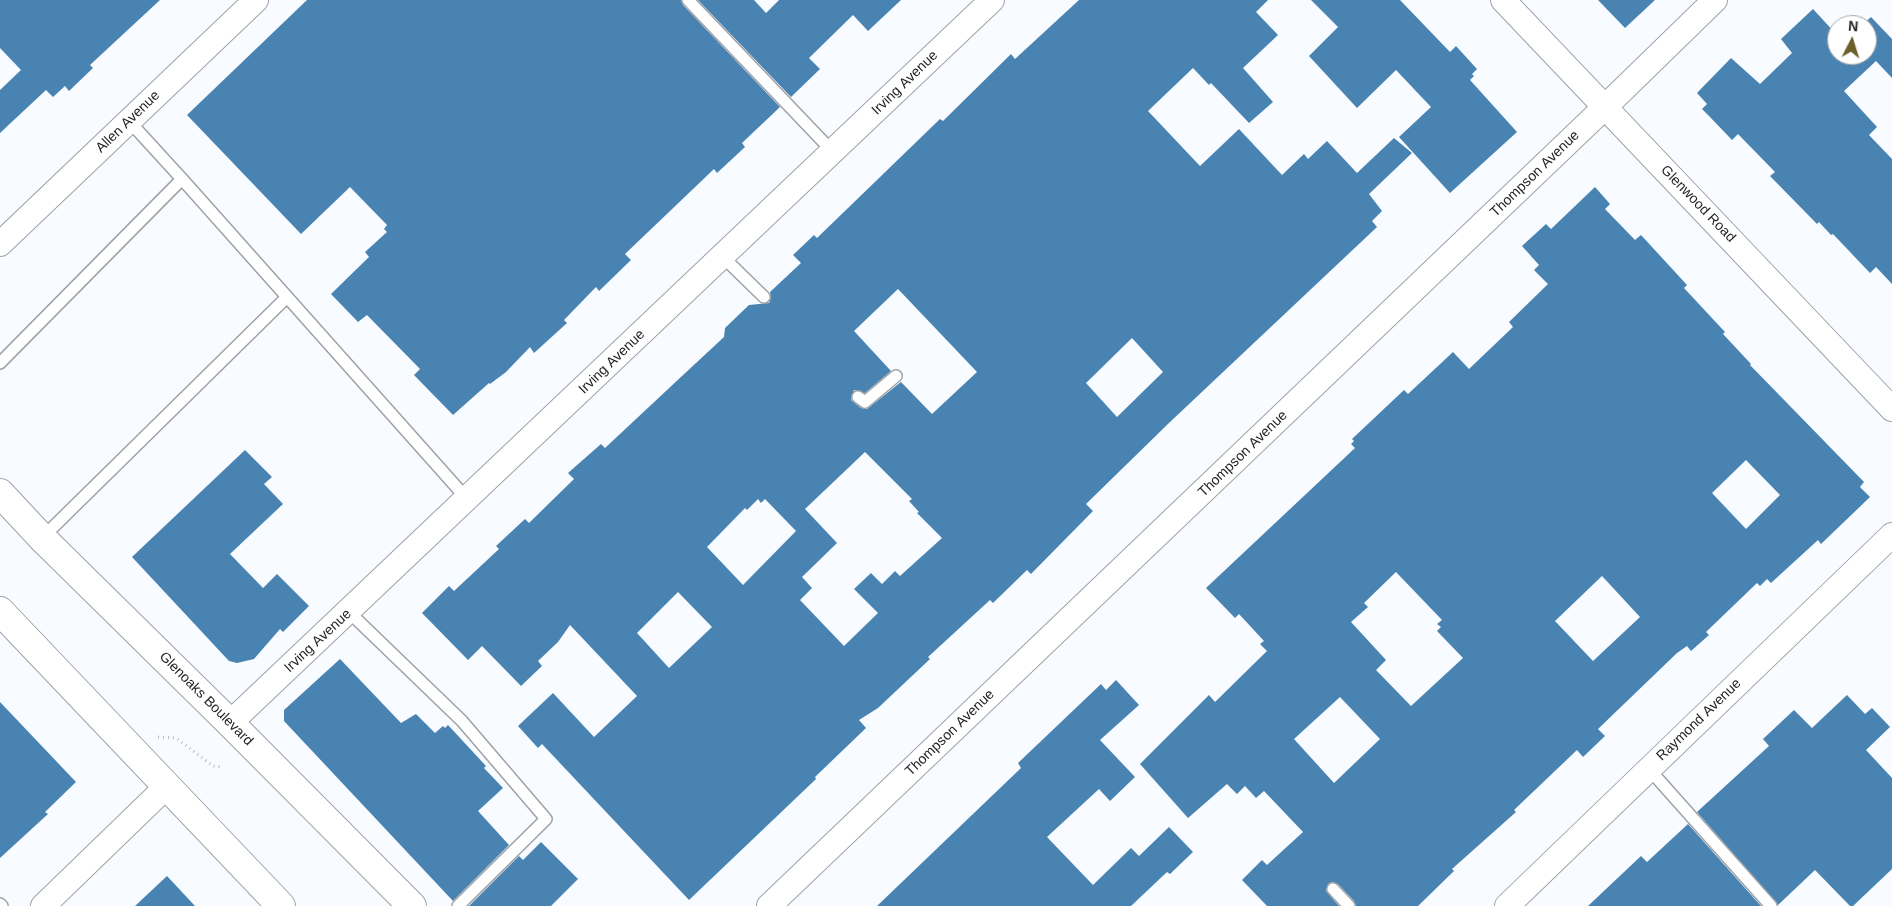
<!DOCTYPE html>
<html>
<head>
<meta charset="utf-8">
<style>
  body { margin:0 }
  #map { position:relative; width:1892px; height:906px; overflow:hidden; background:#f8fbff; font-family:Arial,sans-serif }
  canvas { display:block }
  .north { position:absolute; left:1827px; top:15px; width:50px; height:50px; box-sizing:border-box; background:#fff; border:1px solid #a7a7a8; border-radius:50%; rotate:5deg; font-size:14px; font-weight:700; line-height:20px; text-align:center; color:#222426 }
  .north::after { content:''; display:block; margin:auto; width:18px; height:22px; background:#6c5f2c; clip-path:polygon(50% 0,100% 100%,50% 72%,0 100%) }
</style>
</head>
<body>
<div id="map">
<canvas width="1892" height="906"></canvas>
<div class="north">N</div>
</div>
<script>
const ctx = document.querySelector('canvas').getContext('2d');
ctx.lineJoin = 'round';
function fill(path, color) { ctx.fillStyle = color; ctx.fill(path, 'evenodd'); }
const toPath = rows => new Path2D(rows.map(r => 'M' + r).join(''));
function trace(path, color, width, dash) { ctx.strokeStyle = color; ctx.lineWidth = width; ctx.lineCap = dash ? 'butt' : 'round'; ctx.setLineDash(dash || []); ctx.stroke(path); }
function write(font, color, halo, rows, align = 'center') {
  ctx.font = font + ' Arial,sans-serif'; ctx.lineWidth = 4; ctx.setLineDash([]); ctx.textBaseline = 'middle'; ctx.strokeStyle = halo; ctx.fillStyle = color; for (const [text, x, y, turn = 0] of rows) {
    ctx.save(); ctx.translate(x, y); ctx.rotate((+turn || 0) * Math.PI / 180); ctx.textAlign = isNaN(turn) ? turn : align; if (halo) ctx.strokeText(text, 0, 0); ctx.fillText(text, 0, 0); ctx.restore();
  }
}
fill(toPath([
  [0,0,160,0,90,65,93,68,69,91,65,86,53,97,46,90,0,133,0,90,21,70,0,48],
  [307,0,681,0,683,5,780,107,742,143,745,147,717,173,714,169,625,254,631,260,599,291,596,287,564,320,567,323,534,353,530,347,506,372,490,384,489,383,453,415,414,375,420,369,367,315,358,322,331,294,369,257,365,252,387,232,384,229,387,225,350,187,301,234,187,115],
  [698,0,754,0,766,13,779,0,901,0,868,31,853,15,809,58,820,69,791,97],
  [1079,0,1268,0,1256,12,1278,35,1243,68,1273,102,1249,123,1211,83,1209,85,1193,68,1148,111,1200,166,1239,129,1282,175,1304,154,1308,159,1327,141,1357,173,1394,138,1412,153,1369,194,1382,211,1372,221,1377,227,1170,422,1086,504,1093,511,1031,574,1027,570,993,603,990,600,928,657,930,659,878,708,859,720,866,728,815,777,816,779,689,900,542,744,538,748,518,726,553,693,594,737,637,696,570,625,558,642,538,661,542,666,521,686,482,646,468,660,422,613,449,586,454,591,499,549,496,546,525,519,529,523,574,479,568,473,601,444,605,448,682,376,724,337,725,328,749,305,769,303,771,298,770,292,801,263,793,255,814,235,817,238,940,119,943,121,1011,54,1015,59],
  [898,289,977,372,932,414,901,382,867,409,861,408,851,400,854,390,865,393,891,371,854,331],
  [1132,338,1163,372,1117,417,1086,383],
  [865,452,912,499,909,501,919,512,917,513,942,538,900,576,895,571,882,584,871,573,854,589,878,613,844,646,800,600,812,588,802,577,837,543,805,509],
  [758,499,761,503,765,499,796,531,743,585,707,547,745,508,747,510],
  [678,592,712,627,669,668,637,633],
  [1311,0,1400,0,1450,52,1456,46,1477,69,1472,74,1474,76,1470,80,1517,132,1450,193,1399,137,1431,107,1396,70,1357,108,1309,56,1338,27],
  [1598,0,1655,0,1625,28],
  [1813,9,1837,35,1837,55,1867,55,1867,25,1862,25,1871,17,1892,39,1892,78,1876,61,1844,91,1877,127,1869,135,1892,159,1892,284,1876,267,1870,273,1833,234,1831,235,1819,222,1817,224,1770,176,1775,172,1738,134,1732,140,1710,117,1702,109,1707,104,1697,93,1731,58,1760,84,1792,53,1781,39],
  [1595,187,1610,204,1605,209,1635,240,1641,235,1687,285,1684,288,1725,332,1723,334,1751,364,1750,365,1864,482,1860,487,1870,497,1821,544,1818,540,1771,583,1767,579,1760,586,1757,583,1706,632,1709,635,1691,651,1687,646,1677,653,1598,729,1605,736,1583,757,1577,750,1514,810,1516,812,1452,869,1454,871,1418,906,1356,906,1354,901,1338,884,1332,882,1328,884,1326,891,1339,906,1267,906,1242,880,1262,860,1267,865,1303,832,1264,791,1256,798,1245,786,1237,794,1227,784,1188,818,1140,764,1209,695,1215,702,1267,651,1260,644,1264,641,1239,614,1235,618,1206,588,1355,448,1351,444,1354,441,1352,439,1404,390,1408,394,1453,352,1469,369,1513,327,1509,322,1548,284,1534,270,1539,265,1522,246,1546,224,1551,229],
  [1746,460,1780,495,1746,529,1712,493],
  [1396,572,1442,620,1437,624,1441,627,1437,631,1463,658,1411,706,1376,670,1386,660,1351,622,1368,607,1364,603],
  [1602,576,1640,617,1593,661,1555,621],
  [1340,697,1380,739,1334,783,1294,739],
  [245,450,272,477,264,484,283,504,230,554,263,588,277,574,309,606,283,632,280,629,254,659,237,663,229,661,132,557],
  [340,659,401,723,416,714,435,733,443,726,445,728,448,725,486,766,484,768,503,788,478,811,509,845,453,901,284,721,284,710],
  [1116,680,1139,705,1100,740,1135,777,1110,801,1099,789,1047,837,1093,885,1131,848,1139,856,1169,827,1193,852,1170,874,1167,872,1131,906,877,906,1021,768,1018,763,1101,684,1106,690],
  [1847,695,1865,714,1872,708,1890,727,1866,750,1892,778,1892,869,1853,906,1850,906,1815,870,1778,905,1697,812,1769,746,1763,739,1794,710,1812,728],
  [0,702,76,782,45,812,48,814,0,858],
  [1688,824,1761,906,1588,906,1641,856,1647,862],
  [541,842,578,879,551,906,469,906,519,856,523,860],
  [167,876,195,906,135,906]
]), '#4983b2');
const lane = toPath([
  [688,0,833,152],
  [129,121,182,179],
  [723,257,764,297],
  [0,363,182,179,468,500],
  [858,397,865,402,896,376],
  [42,538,286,298],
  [349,612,462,721,546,819,458,906],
  [1649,769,1771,906],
  [1333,889,1349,906],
  [0,904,2,906]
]);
const street = toPath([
  [1503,0,1892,409],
  [0,244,256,0],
  [230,723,992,0],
  [43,906,166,787],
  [769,906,1605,107,1715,0],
  [1507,906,1892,535]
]);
const secondary = toPath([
  [0,493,42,538,230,723,412,906],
  [0,611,281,906]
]);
trace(lane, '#9ea2a6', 14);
trace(street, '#9ea2a6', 26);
trace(secondary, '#9ea2a6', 30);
trace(toPath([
  [158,737,176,738,213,766,223,767]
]), '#b8babe', 3, [1, 4]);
trace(lane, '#fff', 11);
trace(street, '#fff', 24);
trace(secondary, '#fff', 28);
write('14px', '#222426', '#fff', [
  ["Irving Avenue",905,83,-44],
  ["Allen Avenue",128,122,-44],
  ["Thompson Avenue",1535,174,-44],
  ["Glenwood Road",1698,204,46],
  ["Irving Avenue",612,362,-44],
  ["Thompson Avenue",1243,454,-44],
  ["Irving Avenue",318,641,-43],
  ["Glenoaks Boulevard",206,699,45],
  ["Raymond Avenue",1699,720,-44],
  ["Thompson Avenue",950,733,-44]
]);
</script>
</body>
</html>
